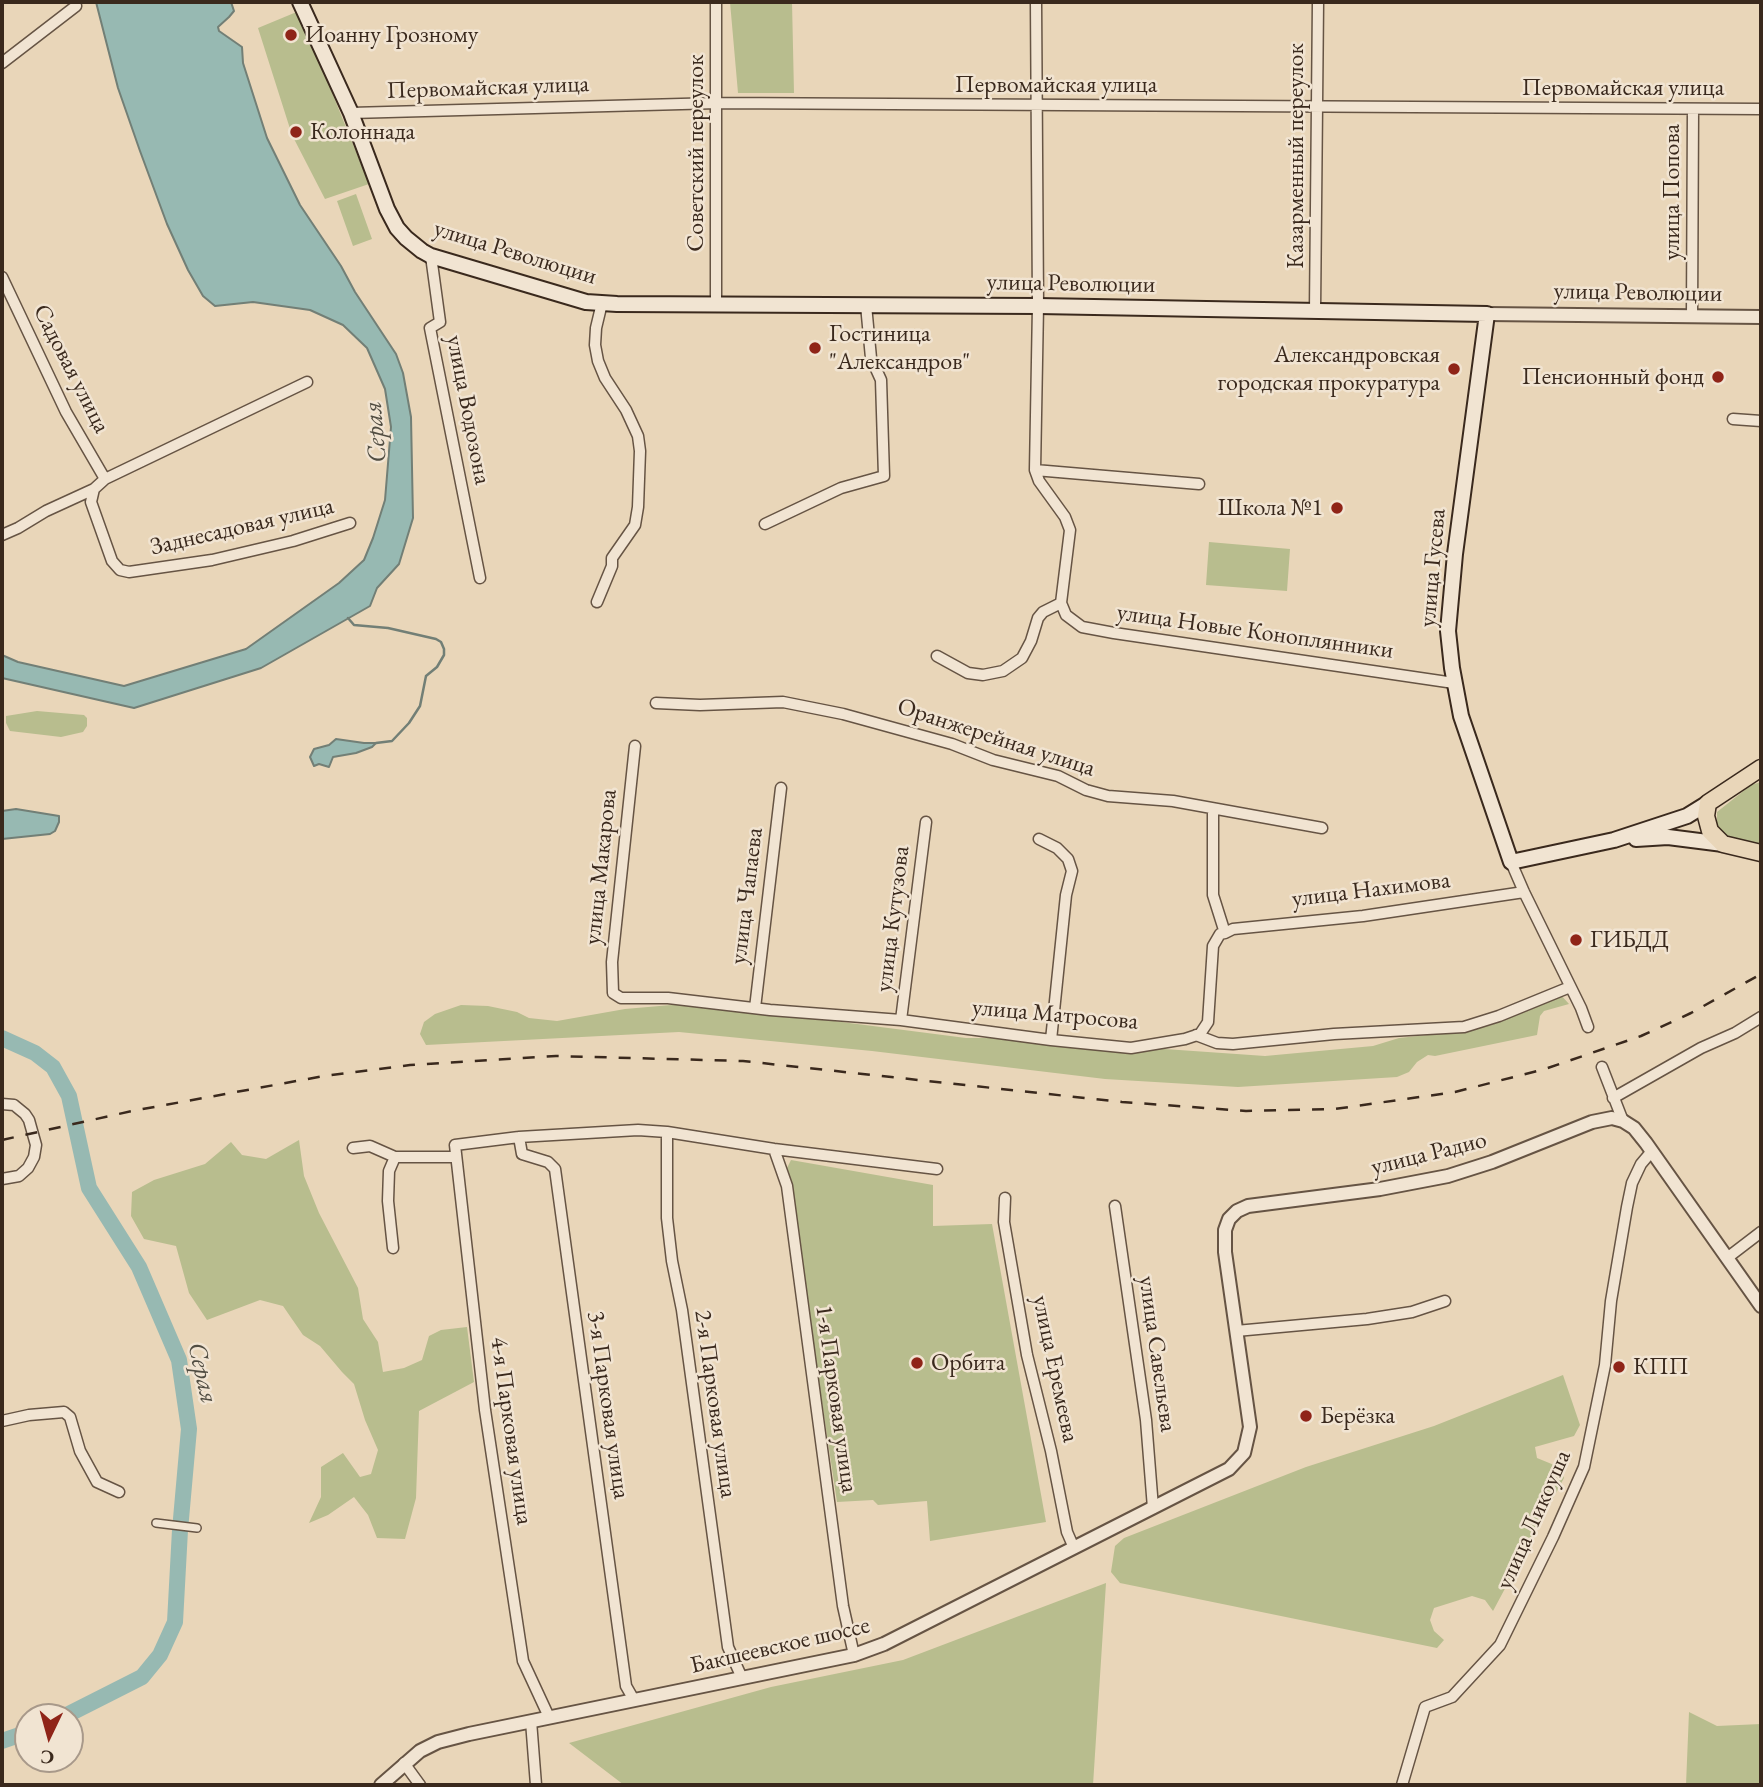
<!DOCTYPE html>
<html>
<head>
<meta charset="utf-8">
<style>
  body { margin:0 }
  #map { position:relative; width:1763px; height:1787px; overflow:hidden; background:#e9d6b9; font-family:"EB Garamond",serif }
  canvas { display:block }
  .frame { position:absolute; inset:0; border:4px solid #3a291d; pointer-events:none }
  .north { position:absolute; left:14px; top:1703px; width:70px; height:70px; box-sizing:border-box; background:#f1e4d2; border:2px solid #a8998a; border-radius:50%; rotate:185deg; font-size:19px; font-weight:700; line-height:28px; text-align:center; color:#3a291d }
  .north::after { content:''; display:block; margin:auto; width:24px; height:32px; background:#8f2418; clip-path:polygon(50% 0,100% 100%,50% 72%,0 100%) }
</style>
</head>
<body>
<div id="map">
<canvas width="1763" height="1787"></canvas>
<div class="frame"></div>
<div class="north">С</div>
</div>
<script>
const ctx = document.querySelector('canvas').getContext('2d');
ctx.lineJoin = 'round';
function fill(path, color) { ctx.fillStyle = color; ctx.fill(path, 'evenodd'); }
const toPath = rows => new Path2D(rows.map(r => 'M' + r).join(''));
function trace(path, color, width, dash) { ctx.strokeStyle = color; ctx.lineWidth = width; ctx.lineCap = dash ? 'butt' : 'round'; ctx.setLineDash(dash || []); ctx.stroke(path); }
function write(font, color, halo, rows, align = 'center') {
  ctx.font = font + ' "EB Garamond",serif'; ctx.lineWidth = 5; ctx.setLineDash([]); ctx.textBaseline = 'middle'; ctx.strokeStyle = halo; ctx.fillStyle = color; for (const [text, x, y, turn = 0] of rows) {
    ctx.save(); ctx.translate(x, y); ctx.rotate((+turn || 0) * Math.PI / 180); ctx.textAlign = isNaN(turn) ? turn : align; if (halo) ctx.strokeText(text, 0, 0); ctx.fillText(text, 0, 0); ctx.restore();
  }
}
fill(toPath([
  [730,2,792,2,794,93,738,93],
  [299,11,369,184,325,199,292,135,258,28],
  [356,194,372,239,353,246,337,201],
  [1209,542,1290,549,1287,591,1206,585],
  [37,711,84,715,87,718,87,726,83,732,61,737,10,731,6,723,6,716],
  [1761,782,1761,846,1727,836,1717,825,1717,812,1751,785],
  [1560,994,1569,1004,1544,1011,1540,1016,1537,1035,1435,1056,1428,1055,1417,1062,1409,1072,1397,1077,1238,1087,1105,1079,872,1051,679,1032,426,1045,420,1034,424,1022,435,1014,461,1005,488,1006,517,1012,529,1018,557,1021,625,1009,694,1003,966,1038,1007,1038,1265,1056,1373,1046,1399,1038,1455,1032,1464,1027,1478,1028,1492,1025],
  [299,1140,304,1176,319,1213,358,1288,363,1319,378,1342,383,1372,404,1368,422,1360,429,1336,441,1330,467,1327,474,1382,419,1411,416,1498,405,1539,377,1538,368,1515,354,1497,328,1515,309,1523,321,1497,321,1467,343,1453,360,1477,371,1474,378,1450,365,1420,354,1384,342,1372,320,1346,303,1335,283,1306,260,1300,207,1320,189,1293,176,1246,144,1239,131,1216,132,1192,154,1180,205,1164,231,1142,242,1155,266,1159],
  [791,1160,933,1185,933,1226,992,1224,1046,1522,930,1541,927,1501,878,1505,873,1500,837,1502,787,1168],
  [1563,1375,1580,1425,1574,1436,1535,1447,1537,1458,1559,1467,1564,1478,1493,1611,1485,1600,1472,1596,1434,1608,1430,1620,1434,1631,1444,1640,1437,1648,1120,1583,1111,1572,1115,1546,1124,1538,1306,1467,1434,1426],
  [1106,1583,1093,1785,624,1785,569,1743,771,1687,903,1660],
  [1689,1712,1717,1726,1761,1724,1761,1785,1686,1785]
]), '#b8bd8e');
const water = toPath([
  [96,2,231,2,234,11,229,17,218,27,219,31,242,47,243,63,267,138,300,205,341,266,355,292,396,354,403,373,411,417,413,518,399,564,377,588,370,606,261,668,134,708,2,678,2,655,18,662,124,686,246,649,339,583,364,560,373,538,385,500,391,427,385,389,367,348,343,325,310,310,253,302,215,306,203,296,188,270,167,224,140,151,118,88,96,2],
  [336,739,364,743,376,743,372,747,356,753,333,757,329,767,319,764,314,766,310,757,314,749,329,745,336,739],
  [16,809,59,816,59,822,55,831,50,834,2,839,2,811,16,809]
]);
fill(water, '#97b9b2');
trace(water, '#727f76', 2);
trace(toPath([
  [348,618,354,625,388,628,436,639,441,642,444,649,444,655,437,667,426,676,420,706,409,723,392,741,376,743]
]), '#727f76', 2.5);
trace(toPath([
  [2,1038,35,1053,53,1067,69,1096,89,1188,139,1267,179,1360,189,1429,180,1530,175,1622,160,1655,142,1677,63,1717],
  [2,1741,28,1732]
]), '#97b9b2', 16);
const pedestrian = toPath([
  [156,1523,197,1528]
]);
const minor = toPath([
  [716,2,716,304],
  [1036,2,1038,306,1035,470,1039,481,1065,517,1070,530,1061,603,1066,615,1082,627,1114,633,1454,683],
  [2,63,76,6,75,2],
  [351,113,718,103,1761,109],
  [431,256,440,322,430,328,480,578],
  [2,277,66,412,105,479],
  [1315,310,1318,2],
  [1692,316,1693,109],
  [307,382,105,479,94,489,91,502,112,561,120,570,129,572,212,560,293,541,350,523],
  [1733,419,1761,421],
  [1035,470,1199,484],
  [765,524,841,488,884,476,881,380,871,358,866,305],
  [2,535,18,528,46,511,94,489],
  [597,602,612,566,612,558,635,525,638,507,640,451,638,436,626,410,605,378,598,361,595,345,596,328,602,303],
  [937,656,968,673,983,675,1003,671,1022,658,1031,641,1038,618,1043,612,1061,603],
  [656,703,700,705,783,702,843,714,952,744,993,760,1058,776,1086,790,1108,796,1173,801,1322,828],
  [635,746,612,962,613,993,621,998,668,998,770,1010,901,1020,1051,1040,1131,1048,1185,1039,1200,1034,1208,1022,1213,946,1220,934,1225,933,1213,895,1213,809],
  [1039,839,1057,848,1068,859,1072,871,1066,895,1051,1040],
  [1511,862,1524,892,1581,1008,1588,1027],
  [1225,933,1233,929,1363,916,1524,892],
  [755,1008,781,788],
  [901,1020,926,822],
  [1196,1035,1217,1043,1233,1044,1334,1034,1464,1027,1499,1016,1570,987],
  [1602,1067,1623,1121],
  [1613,1098,1701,1048,1735,1033,1761,1017],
  [2,1104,14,1105,25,1114,29,1120,36,1145,34,1157,28,1168,19,1176,2,1179],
  [667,1132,667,1218,672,1261,682,1310,728,1647,742,1678],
  [519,1137,522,1154,548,1162,555,1169,626,1686,634,1700],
  [353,1148,370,1146,395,1157,456,1157],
  [774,1149,787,1186,843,1606,854,1655],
  [1005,1198,1004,1222,1027,1355,1051,1451,1067,1532,1074,1548],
  [1115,1206,1146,1420,1153,1508],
  [393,1248,388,1201,389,1171,395,1157],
  [1727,1258,1761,1232],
  [1236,1331,1367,1319,1412,1312,1445,1301],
  [2,1421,29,1415,64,1412,70,1417,80,1451,97,1482,119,1492],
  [549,1717,523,1661,485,1410,455,1145,519,1137,638,1130,667,1132,774,1149,937,1169],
  [531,1721,536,1785],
  [404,1763,420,1785],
  [1402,1785,1425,1707,1452,1697,1500,1645,1553,1537,1584,1467,1605,1365,1611,1301,1627,1207,1632,1183,1641,1164,1652,1151]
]);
const tertiary = toPath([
  [1487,314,1761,317],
  [381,1785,420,1751,438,1742,469,1734,854,1655,884,1644,1229,1469,1244,1453,1250,1427,1225,1252,1225,1230,1229,1219,1237,1211,1248,1206,1380,1189,1448,1176,1492,1162,1592,1122,1612,1118,1623,1121,1634,1128,1646,1143,1761,1306]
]);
const secondary = toPath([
  [300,2,351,113,387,209,397,228,406,238,422,251,431,256,586,302,617,304,1038,306,1487,314,1455,554,1448,631,1452,668,1461,716,1511,862,1614,840,1687,816,1708,803],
  [1636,839,1668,837,1723,844]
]);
const primary = toPath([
  [1761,768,1708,803,1706,816,1710,831,1723,844,1761,853]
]);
trace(pedestrian, '#665444', 10);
trace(minor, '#665444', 13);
trace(tertiary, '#665444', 16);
trace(secondary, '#3a291d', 18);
trace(primary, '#3a291d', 19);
trace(pedestrian, '#f1e4d2', 7);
trace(minor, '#f1e4d2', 10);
trace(tertiary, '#f1e4d2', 12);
trace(secondary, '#f1e4d2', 14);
trace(primary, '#e9d6b9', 16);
trace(toPath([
  [2,1140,132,1111,324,1076,410,1065,556,1056,743,1061,1122,1102,1246,1111,1335,1109,1455,1092,1545,1069,1641,1036,1691,1013,1761,974]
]), '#3a291d', 2.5, [12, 12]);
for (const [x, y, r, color] of [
  [291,35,7,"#8f2418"],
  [296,132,7,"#8f2418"],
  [815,348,7,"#8f2418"],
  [1454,369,7,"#8f2418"],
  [1718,377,7,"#8f2418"],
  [1337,508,7,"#8f2418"],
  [1576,940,7,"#8f2418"],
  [917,1363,7,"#8f2418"],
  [1619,1367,7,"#8f2418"],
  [1306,1416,7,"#8f2418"]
]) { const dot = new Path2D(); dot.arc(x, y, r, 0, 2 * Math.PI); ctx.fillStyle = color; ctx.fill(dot); trace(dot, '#f1e4d2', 2.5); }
write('24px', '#3a291d', '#f1e4d2', [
  ["Иоанну Грозному",305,35],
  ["Колоннада",310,132],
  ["Гостиница",829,334],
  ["\"Александров\"",829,362],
  ["Александровская",1440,355,"right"],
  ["городская прокуратура",1440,383,"right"],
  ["Пенсионный фонд",1704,377,"right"],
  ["Школа №1",1323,508,"right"],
  ["ГИБДД",1590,940],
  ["Орбита",931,1363],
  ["КПП",1633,1367],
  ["Берёзка",1320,1416]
], 'left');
write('24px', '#3a291d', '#f1e4d2', [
  ["Первомайская улица",1056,85],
  ["Первомайская улица",488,88,-2],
  ["Первомайская улица",1623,88],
  ["Советский переулок",696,153,-90],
  ["Казарменный переулок",1296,156,-90],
  ["улица Попова",1672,192,-90],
  ["улица Революции",515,253,17],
  ["улица Революции",1071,284,1],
  ["улица Революции",1638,293,1],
  ["Садовая улица",71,369,63],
  ["улица Водозона",468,410,79],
  ["Заднесадовая улица",242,527,-13],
  ["улица Гусева",1433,568,-85],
  ["улица Новые Коноплянники",1255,632,8],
  ["Оранжерейная улица",996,738,18],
  ["улица Макарова",601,867,-84],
  ["улица Нахимова",1371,890,-7],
  ["улица Чапаева",747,896,-83],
  ["улица Кутузова",893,919,-83],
  ["улица Матросова",1055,1015,5],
  ["улица Радио",1429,1154,-14],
  ["улица Савельева",1157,1354,82],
  ["улица Еремеева",1055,1369,78],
  ["1-я Парковая улица",836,1399,82],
  ["2-я Парковая улица",715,1404,82],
  ["3-я Парковая улица",608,1405,82],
  ["4-я Парковая улица",511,1431,82],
  ["улица Ликоуша",1534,1520,-66],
  ["Бакшеевское шоссе",780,1646,-13]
]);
write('italic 26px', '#514d42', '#f1e4d2', [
  ["Серая",376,432,-95],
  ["Серая",202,1373,77]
]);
</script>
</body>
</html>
